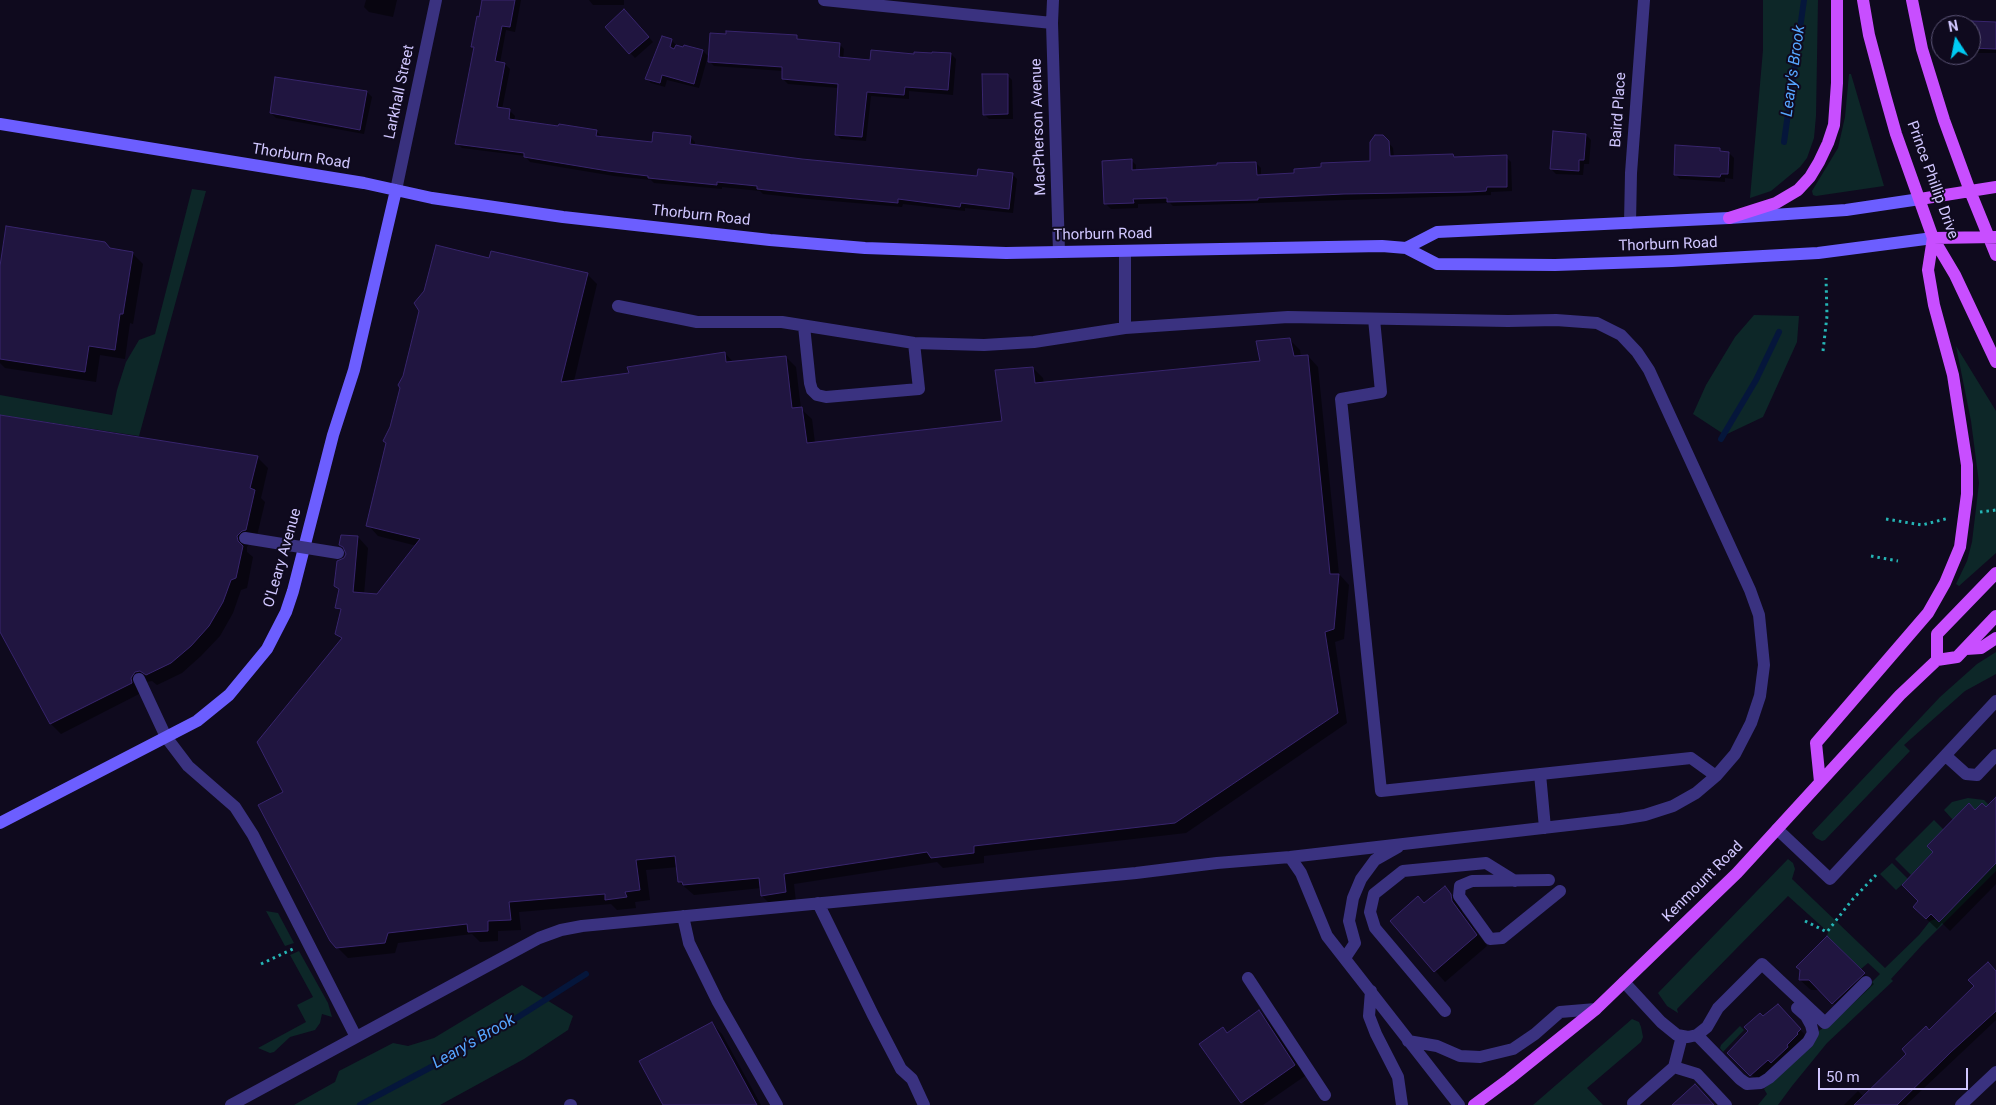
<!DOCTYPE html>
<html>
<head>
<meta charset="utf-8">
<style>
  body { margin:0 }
  #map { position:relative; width:1996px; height:1105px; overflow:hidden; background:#0f0a1e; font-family:Roboto,sans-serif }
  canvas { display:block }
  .north { position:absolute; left:1931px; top:15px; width:50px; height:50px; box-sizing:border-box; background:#0f0a1e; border:1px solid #5d5678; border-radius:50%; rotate:349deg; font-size:14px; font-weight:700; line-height:20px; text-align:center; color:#d1c7ff }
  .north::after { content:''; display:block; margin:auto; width:18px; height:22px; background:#00caf2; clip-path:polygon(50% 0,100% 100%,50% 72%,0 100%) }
  .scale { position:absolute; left:1818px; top:1068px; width:150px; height:22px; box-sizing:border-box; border:2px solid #d1c7ff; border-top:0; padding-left:6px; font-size:15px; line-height:18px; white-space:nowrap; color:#d1c7ff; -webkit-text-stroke:4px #0f0a1e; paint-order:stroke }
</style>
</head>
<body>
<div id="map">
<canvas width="1996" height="1105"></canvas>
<div class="north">N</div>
<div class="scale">50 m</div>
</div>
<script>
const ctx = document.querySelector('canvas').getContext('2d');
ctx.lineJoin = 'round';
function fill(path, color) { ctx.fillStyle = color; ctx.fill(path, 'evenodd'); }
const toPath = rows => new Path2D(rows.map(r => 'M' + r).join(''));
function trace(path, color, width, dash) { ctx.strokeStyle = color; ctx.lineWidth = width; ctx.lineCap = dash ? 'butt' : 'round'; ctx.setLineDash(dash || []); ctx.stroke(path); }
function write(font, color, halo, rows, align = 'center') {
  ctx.font = font + ' Roboto,sans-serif'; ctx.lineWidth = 4; ctx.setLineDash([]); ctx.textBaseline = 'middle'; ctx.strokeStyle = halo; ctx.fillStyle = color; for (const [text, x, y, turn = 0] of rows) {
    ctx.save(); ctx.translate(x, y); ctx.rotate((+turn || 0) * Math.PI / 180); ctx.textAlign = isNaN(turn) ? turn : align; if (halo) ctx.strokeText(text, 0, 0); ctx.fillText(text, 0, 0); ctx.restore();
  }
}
fill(toPath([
  [1763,0,1818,0,1816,116,1814,138,1807,158,1800,167,1771,191,1750,198,1763,50],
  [1849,74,1851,74,1884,186,1816,196,1813,195,1812,191,1838,148,1845,117],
  [192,189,206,191,139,436,0,415,0,395,112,415,117,390,126,362,139,340,155,334],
  [1754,315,1799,316,1797,342,1763,417,1725,435,1693,414,1706,385,1735,337],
  [1956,346,1996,411,1996,553,1959,586,1956,584,1967,561,1972,542,1979,483,1971,421],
  [1996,652,1996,674,1965,691,1904,745,1910,751,1825,840,1822,841,1816,838,1812,833,1940,697,1977,664],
  [1968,798,1984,800,1989,805,1986,807,1982,803,1975,810,1969,803,1953,820,1944,810,1952,802],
  [1934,820,1944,830,1933,852,1911,875,1895,859],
  [1788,859,1793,863,1795,869,1792,879,1885,968,1919,935,1930,921,1936,919,1996,863,1996,871,1923,944,1891,979,1893,981,1827,1043,1792,1086,1778,1105,1758,1105,1767,1094,1764,1089,1820,1030,1828,1026,1880,974,1868,963,1861,969,1827,936,1828,932,1788,896,1677,1009,1678,1013,1667,1006,1658,993],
  [1892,863,1908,879,1896,890,1880,874],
  [266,911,278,913,294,943,285,946],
  [299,951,328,1003,332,1017,322,1014,320,1023,315,1030,290,1037,274,1052,270,1053,258,1048,306,1022,297,1005,313,997,290,955],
  [522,985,573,1016,568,1030,524,1059,440,1105,294,1105,335,1082,339,1071,393,1043,408,1046,434,1038],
  [1632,1019,1639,1022,1641,1027,1643,1037,1641,1042,1587,1088,1603,1105,1533,1105],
  [1740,1026,1744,1030,1723,1052,1720,1048,1721,1045]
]), '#0d2728');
fill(toPath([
  [366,0,397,0,393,17,369,12,364,7],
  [483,0,521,0,515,32,506,30,500,63,505,64,510,69,502,109,510,111,515,116,514,121,596,131,601,136,601,138,653,143,690,137,695,142,695,146,802,160,978,177,1012,174,1017,179,1013,213,965,208,965,211,903,204,902,207,809,199,763,194,760,191,722,187,722,189,654,183,651,180,614,176,530,162,525,156,462,148,457,143,475,49,473,46],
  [589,0,624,0,624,5,593,5],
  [629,16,653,42,635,58,606,27],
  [1996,23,1996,53,1976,53,1971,48],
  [796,37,801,41,839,44,844,49,843,59,871,61,915,55,951,54,956,59,953,95,909,91,909,99,871,96,866,141,841,139,836,134,839,88,788,84,783,79,783,71,714,66,710,62],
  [671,40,676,45,684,49,685,47,703,51,708,56,699,88,667,80,665,87,651,83,646,78],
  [1007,75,1012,80,1013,119,989,119,984,114],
  [277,78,367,92,372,97,364,134,276,118,271,113],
  [1586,135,1591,140,1589,164,1584,164,1583,175,1556,174,1551,169],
  [1388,142,1393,148,1394,158,1453,155,1456,158,1506,157,1511,162,1512,191,1491,192,1491,195,1173,206,1170,203,1138,204,1138,208,1111,209,1106,204,1131,160,1136,165,1136,171,1256,163,1261,168,1261,176,1296,174,1371,162],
  [1719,149,1723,153,1729,153,1734,158,1733,179,1725,178,1725,182,1680,179,1675,174],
  [111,250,132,253,143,264,133,324,130,323,125,359,100,355,96,382,5,368,0,363,0,274],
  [490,260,587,274,597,284,574,381,630,374,725,353,734,363,786,357,796,367,801,409,812,419,815,443,1003,422,1033,368,1043,378,1044,384,1262,362,1289,339,1300,350,1301,357,1308,356,1318,367,1339,574,1349,585,1344,639,1335,642,1347,723,1186,833,984,856,984,863,943,868,937,862,794,884,796,902,772,906,762,896,761,888,694,895,679,882,678,867,646,870,650,900,635,902,636,908,617,910,611,904,519,912,521,930,498,931,498,941,480,942,472,934,398,943,395,953,348,958,337,947,285,793,342,640,336,634,342,612,336,607,340,591,335,586,345,559,358,537,368,548,364,594,378,595,417,546,378,536,368,525],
  [354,568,356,568,353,598,351,598],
  [0,416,258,458,268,468,261,498,265,502,256,540,252,541,247,547,247,552,253,557,247,588,241,590,233,613,220,636,201,656,182,673,157,685,152,681,146,682,141,693,61,734,51,724,0,629],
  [1996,799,1996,884,1950,931,1942,923,1937,929,1914,907,1975,811,1986,809],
  [1445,888,1461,905,1462,912,1487,946,1445,982,1392,921,1425,905],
  [1827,938,1874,984,1843,1013,1821,990,1811,990,1800,980],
  [1996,969,1996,1020,1906,1105,1844,1105,1858,1091,1864,1097,1929,1031],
  [1259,1011,1269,1022,1305,1076,1263,1105,1245,1105,1242,1102,1223,1029,1228,1034],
  [1785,1014,1807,1037,1759,1082,1729,1053,1763,1018],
  [712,1024,722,1034,761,1105,664,1105]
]), '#0007');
trace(toPath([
  [1784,142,1804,0],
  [1721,439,1756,380,1779,332],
  [360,1105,450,1057,515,1019,586,974]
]), '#05163b', 6);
const building = toPath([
  [482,0,515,0,510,27,502,26,495,61,505,63,497,107,510,109,509,119,558,126,559,124,597,130,596,136,652,142,653,132,691,136,690,144,802,159,977,176,978,169,1013,173,1009,209,961,203,960,207,898,199,898,203,803,194,757,189,757,186,717,182,717,185,648,178,648,176,608,171,524,157,524,153,455,144,474,47,471,47,477,16,479,17,482,0],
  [624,9,649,37,629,54,605,27,624,9],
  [1971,21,1996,22,1996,49,1971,48,1971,21],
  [726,31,797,35,797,39,840,43,839,57,870,60,871,50,914,54,914,52,932,53,932,52,951,53,948,90,905,87,904,95,867,92,862,137,835,135,838,84,782,79,782,67,708,62,710,33,726,34,726,31],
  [662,36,672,39,670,47,674,49,676,45,683,47,684,45,703,50,694,84,662,75,660,83,645,79,662,36],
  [982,74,1008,74,1008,114,983,115,982,74],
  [275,77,367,91,360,130,270,113,275,77],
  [1553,131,1586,134,1584,160,1579,160,1579,171,1550,169,1553,131],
  [1375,135,1383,135,1389,141,1390,156,1453,154,1454,157,1507,155,1507,187,1487,187,1486,191,1469,192,1344,194,1258,198,1258,200,1167,202,1167,198,1133,199,1134,203,1104,204,1102,161,1132,159,1132,170,1217,165,1217,163,1256,162,1257,175,1294,173,1294,169,1321,167,1321,163,1370,161,1370,142,1375,135],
  [1675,145,1720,148,1720,151,1729,152,1728,174,1721,174,1720,177,1674,175,1675,145],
  [6,226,105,242,110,248,133,252,123,314,120,314,115,350,89,346,85,372,0,359,0,266,6,226],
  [436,245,489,258,491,251,588,273,561,382,629,373,627,367,725,352,726,362,786,356,792,408,802,407,807,443,1002,421,995,370,1033,367,1035,383,1260,361,1256,341,1290,338,1294,356,1308,355,1330,574,1339,574,1334,629,1325,632,1338,713,1175,823,974,846,974,853,931,858,927,852,784,874,786,892,761,896,759,878,683,885,682,882,678,882,675,856,636,860,640,890,625,892,627,897,605,900,605,894,509,902,511,920,488,921,488,931,468,932,467,924,388,933,385,943,336,948,330,941,258,805,283,792,257,742,342,638,335,634,341,609,335,608,339,589,334,586,337,561,344,558,346,554,343,547,339,545,341,535,358,536,353,592,377,594,420,539,366,526,386,443,383,441,390,427,400,388,398,385,403,376,419,311,414,303,424,291,436,245],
  [0,415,258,456,250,488,255,490,246,530,242,531,237,536,238,541,243,546,236,578,231,580,223,602,209,626,191,646,171,663,146,675,140,671,135,672,131,678,132,683,50,724,0,632,0,415],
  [1996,797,1996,863,1939,922,1931,914,1926,919,1913,907,1918,901,1902,885,1933,852,1927,846,1969,803,1975,810,1982,803,1986,807,1996,797],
  [1445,886,1451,894,1452,901,1477,935,1434,972,1390,921,1418,896,1424,903,1445,886],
  [1827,936,1865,973,1832,1004,1809,980,1799,980,1800,970,1796,967,1827,936],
  [1988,962,1996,971,1996,1011,1951,1052,1897,1105,1854,1105,1906,1054,1902,1049,1926,1026,1929,1030,1974,986,1968,980,1988,962],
  [1778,1004,1801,1029,1797,1033,1798,1034,1787,1045,1788,1047,1771,1063,1768,1060,1750,1076,1727,1053,1748,1031,1744,1027,1760,1013,1763,1016,1778,1004],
  [1259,1010,1295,1065,1241,1103,1199,1044,1223,1027,1227,1033,1259,1010],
  [712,1022,757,1105,663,1105,639,1061,712,1022],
  [1695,1084,1714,1105,1672,1105,1695,1084]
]);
fill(building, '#201540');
trace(building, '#38256d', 1);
trace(toPath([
  [1823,351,1827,316,1826,278],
  [1980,512,1996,510],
  [1886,519,1922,525,1949,518],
  [1871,556,1898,561],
  [1805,921,1827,932,1852,900,1876,875],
  [261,964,295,948]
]), '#25b5b5', 3, [2.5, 4]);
trace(toPath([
  [618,306,697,322,782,322,914,343,984,345,1034,342,1125,328],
  [1374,319,1381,392,1341,399,1381,791,1691,758,1716,776],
  [804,326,810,383,812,390,817,395,826,397,919,389,914,343],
  [139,679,166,737,188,766,235,807,253,835,356,1037],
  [1946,756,1966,774,1977,775,1996,755],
  [1540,774,1545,828],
  [1777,829,1830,879,1996,701],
  [1290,857,1301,873,1327,936,1459,1105],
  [1549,880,1472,881,1460,886,1459,896,1490,939,1502,938,1560,891],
  [818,903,873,1015,901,1069,912,1079,924,1105],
  [683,916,689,943,718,1002,777,1105],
  [1345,958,1355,943,1349,921,1353,898,1361,879,1375,860,1398,847],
  [1248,978,1325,1095],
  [1624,982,1661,1022,1677,1035,1688,1037,1697,1035,1707,1027,1718,1008,1762,964,1825,1023,1866,982],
  [1371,991,1369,1016,1376,1034,1398,1077,1402,1105],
  [1445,1011,1375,928,1370,912,1374,894,1403,871,1486,863,1515,881],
  [1697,1035,1740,1079,1747,1084,1761,1083,1769,1078,1808,1042,1813,1033,1811,1025,1806,1016,1797,1008],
  [1408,1041,1437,1046,1460,1056,1480,1057,1513,1049,1535,1034,1560,1012,1596,1009],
  [1674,1067,1697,1074,1726,1105],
  [1633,1103,1674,1067,1682,1036],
  [231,1105,539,938,561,930,582,926,1136,873,1217,863,1290,857,1621,819,1645,815,1673,806,1696,793,1716,776,1735,754,1751,723,1760,696,1764,665,1759,615,1750,590,1649,370,1637,352,1621,335,1597,323,1556,320,1508,321,1288,317,1125,328,1125,252],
  [570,1105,571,1105]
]), '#3a3280', 12);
trace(toPath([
  [824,0,1052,23],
  [1053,0,1052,23,1059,252],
  [396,190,436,0],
  [1630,223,1631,173,1644,0],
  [1961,1105,1996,1072]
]), '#3a3280', 12);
trace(toPath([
  [0,124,364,183,432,198,563,217,770,240,865,248,1006,253,1382,246,1406,248,1437,264,1555,265,1672,261,1818,253,1933,238],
  [1406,248,1437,232,1729,218,1846,210,1920,199],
  [0,823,197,721,229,695,267,649,286,612,293,591,333,435,354,370,396,190]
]), '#6c5eff', 12);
trace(toPath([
  [1863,0,1869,35,1885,95,1896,134,1933,238,1955,275,1996,362],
  [1912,0,1922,49,1944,120,1970,191,1996,255],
  [1920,199,1996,187],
  [1729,218,1776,203,1798,190,1810,177,1819,162,1828,143,1834,125,1837,83,1837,0],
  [1933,238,1996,237],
  [1966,649,1981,648,1996,638],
  [1937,660,1937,634,1996,573],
  [1820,782,1816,743,1928,613,1945,583,1960,547,1967,494,1967,465,1953,375,1934,305,1928,270,1933,238],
  [1474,1105,1509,1079,1596,1009,1737,873,1900,695,1937,660,1957,657,1996,616]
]), '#c84eff', 12);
trace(toPath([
  [245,538,338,553]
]), '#3a3280', 12);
write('15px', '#d1c7ff', '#0f0a1e', [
  ["Larkhall Street",400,92,-78],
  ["Baird Place",1619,110,-86],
  ["MacPherson Avenue",1039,127,-92],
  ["Thorburn Road",301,157,9],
  ["Prince Phillip Drive",1932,180,70],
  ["Thorburn Road",701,216,6],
  ["Thorburn Road",1103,235,-1],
  ["Thorburn Road",1668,245,-2],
  ["O'Leary Avenue",283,558,-74],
  ["Kenmount Road",1703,882,-45]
]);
write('italic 16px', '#55a6ff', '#0f0a1e', [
  ["Leary's Brook",1794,71,-82],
  ["Leary's Brook",474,1042,-30]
]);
</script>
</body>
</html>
